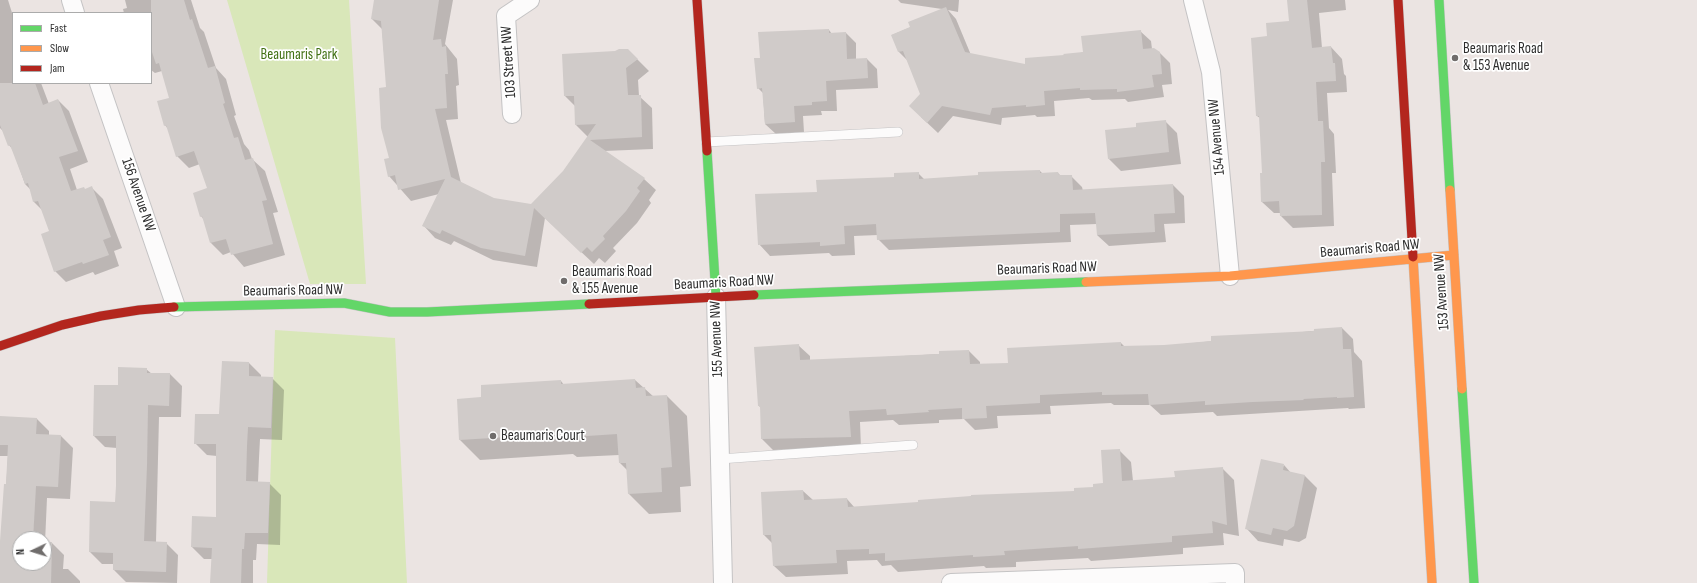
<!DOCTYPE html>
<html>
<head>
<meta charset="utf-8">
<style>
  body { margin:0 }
  #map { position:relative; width:1697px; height:583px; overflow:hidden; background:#ebe4e2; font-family:"Sofia Sans Condensed",sans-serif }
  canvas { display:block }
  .legend { position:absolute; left:12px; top:12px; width:140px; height:72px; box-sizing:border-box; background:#fff; border:1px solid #ababab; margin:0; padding:5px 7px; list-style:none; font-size:12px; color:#2d2d2d }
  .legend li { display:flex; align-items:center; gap:8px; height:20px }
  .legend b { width:20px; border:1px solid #ababab }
  .north { position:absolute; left:12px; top:531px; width:40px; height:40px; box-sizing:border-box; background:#fff; border:1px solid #ababab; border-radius:50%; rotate:266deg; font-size:11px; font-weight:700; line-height:16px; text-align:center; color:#2d2d2d }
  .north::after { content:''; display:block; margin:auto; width:14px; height:18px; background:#706d6c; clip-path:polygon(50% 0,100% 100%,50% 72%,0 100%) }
</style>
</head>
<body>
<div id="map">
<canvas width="1697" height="583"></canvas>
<ul class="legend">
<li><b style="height:5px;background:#63d668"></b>Fast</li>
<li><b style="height:5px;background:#ff974d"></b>Slow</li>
<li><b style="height:5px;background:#b3261e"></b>Jam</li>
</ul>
<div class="north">N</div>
</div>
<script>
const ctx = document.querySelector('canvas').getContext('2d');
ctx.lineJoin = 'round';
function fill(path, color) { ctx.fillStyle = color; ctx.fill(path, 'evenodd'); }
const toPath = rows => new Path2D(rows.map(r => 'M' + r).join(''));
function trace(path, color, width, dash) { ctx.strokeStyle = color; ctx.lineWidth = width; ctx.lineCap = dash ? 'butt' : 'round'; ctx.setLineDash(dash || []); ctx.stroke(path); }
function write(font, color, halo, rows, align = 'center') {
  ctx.font = font + ' "Sofia Sans Condensed",sans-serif'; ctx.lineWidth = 3.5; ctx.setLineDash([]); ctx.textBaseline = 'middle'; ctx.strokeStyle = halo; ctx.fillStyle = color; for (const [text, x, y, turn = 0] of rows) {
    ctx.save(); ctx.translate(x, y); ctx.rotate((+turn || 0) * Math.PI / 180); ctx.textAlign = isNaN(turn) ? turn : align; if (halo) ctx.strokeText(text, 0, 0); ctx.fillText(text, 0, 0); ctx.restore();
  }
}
fill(toPath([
  [227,0,349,0,366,284,310,284],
  [275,330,395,338,407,583,267,583]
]), '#d9e7b9');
fill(toPath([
  [0,0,8,0,13,16,13,83,41,83,49,104,58,100,69,111,88,162,70,169,77,190,86,190,92,188,103,199,122,248,114,251,119,266,95,275,93,272,66,282,55,271,50,232,42,210,34,202,31,190,25,184,13,150,9,145,3,131,0,128],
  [125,0,191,0,200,28,204,32,216,68,226,79,236,115,234,116,244,144,249,150,252,159,265,171,278,212,273,213,285,255,244,267,231,252,223,255,211,243,204,220,201,216,208,189,200,164,189,168,177,156,168,129,165,125,170,99,162,71,155,73,151,70,151,13,124,13,123,9,127,8],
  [375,0,453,0,445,44,457,59,459,85,456,86,458,119,446,120,461,183,494,199,532,205,563,172,588,137,576,125,575,106,565,96,637,59,649,71,638,80,639,96,652,108,653,149,604,151,644,179,656,190,649,200,651,203,637,223,613,248,616,251,605,263,599,258,594,264,545,218,537,267,493,260,454,241,451,245,435,238,424,226,439,194,411,201,389,176,390,158,387,88,382,29,372,19],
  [898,0,959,0,958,12,948,10,956,19,971,55,1026,66,1084,52,1140,31,1151,41,1152,49,1159,52,1170,63,1172,84,1162,85,1164,97,1128,102,1125,99,1092,100,1089,98,1054,101,1055,116,1037,117,1035,115,1002,118,1001,125,953,116,938,133,921,117,922,94,908,61,899,52,892,35,911,27,942,9,901,3],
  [1288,0,1345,0,1346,10,1319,13,1322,48,1331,47,1342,59,1344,74,1346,76,1347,92,1327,93,1329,128,1334,134,1336,173,1332,173,1334,226,1293,228,1281,216,1281,213,1274,213,1262,202,1263,174,1260,118,1257,116,1268,37,1290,21],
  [829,30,832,34,846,33,856,43,856,59,867,59,877,69,878,88,836,90,837,111,821,111,822,115,803,116,804,132,776,134,765,124,763,93,758,88,761,59],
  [1165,121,1177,133,1181,164,1121,171,1109,159,1137,128],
  [1040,171,1042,173,1058,173,1061,176,1071,176,1082,187,1083,191,1173,185,1184,196,1185,223,1164,224,1166,242,1109,246,1097,235,1097,224,1070,225,1071,242,889,250,878,239,878,235,854,236,855,255,832,256,829,253,770,256,759,244,818,193,918,173,925,180],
  [1342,328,1353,339,1354,352,1362,361,1365,408,1349,409,1348,408,1217,416,1213,412,1161,415,1150,405,1114,405,1111,403,1050,406,1051,414,997,416,998,428,975,430,964,419,939,420,939,423,899,425,893,420,860,422,861,448,773,450,762,439,761,408,759,406,798,345,810,356,810,361,940,354,969,351,980,362,980,365,1009,364,1121,343,1125,347,1164,346],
  [223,362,249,363,261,375,261,378,272,378,284,390,282,440,260,439,259,458,258,482,269,483,281,495,280,545,257,544,256,560,253,560,253,583,211,583,212,559,204,559,192,547,217,518,217,456,207,455,195,443,220,415],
  [146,369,152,374,170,374,182,386,181,417,159,417,156,542,166,543,178,555,177,583,126,582,114,570,114,564,102,564,90,552,116,503,117,448,105,447,94,436,119,386],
  [635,380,654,397,667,396,687,416,691,486,680,487,681,512,649,514,629,494,628,471,620,463,619,455,577,457,573,454,480,460,460,440,458,400,482,398,561,381,564,385],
  [0,417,37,419,49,431,49,435,61,436,73,448,70,499,47,498,45,543,52,543,64,555,63,569,68,569,80,581,80,583,0,583,8,456,0,456],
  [20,539,44,539,44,563,20,563],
  [1119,450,1131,462,1133,481,1176,478,1223,469,1234,480,1239,536,1223,533,1224,545,1183,548,1183,554,1091,561,1088,558,1016,562,1016,567,986,568,984,566,898,572,891,565,882,566,877,560,847,561,848,574,786,577,774,566,773,544,764,535,762,493,803,491,813,500,847,499,855,508,1075,492,1094,488,1104,484],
  [1284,465,1291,473,1305,476,1317,488,1306,538,1299,542,1284,539,1283,546,1258,541,1247,529]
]), '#0003');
fill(toPath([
  [151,0,184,0,190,20,192,19,208,68,215,66,225,103,223,104,234,138,238,137,245,160,253,158,267,200,262,201,273,244,231,255,226,239,210,243,202,216,200,217,193,193,207,188,194,151,176,157,166,125,164,126,157,101,169,98,159,63,156,64,151,49],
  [374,0,439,0,433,40,441,39,442,47,446,46,448,74,445,74,447,108,435,109,451,177,494,198,531,204,563,171,596,124,575,125,574,96,564,96,562,54,615,51,619,49,628,49,638,59,626,68,628,95,641,95,642,137,590,140,645,178,637,188,640,191,626,211,603,236,605,239,592,252,587,247,581,253,534,208,525,256,481,248,442,230,440,234,422,226,445,179,398,190,395,175,388,177,384,159,389,158,381,128,379,88,386,87,381,21,371,19],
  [1287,0,1307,0,1312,48,1331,46,1333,63,1335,63,1336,81,1316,82,1318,121,1323,121,1325,162,1321,162,1322,215,1280,216,1279,201,1261,202,1260,173,1262,173,1259,116,1256,116,1251,38,1267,36,1266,23,1289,21],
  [946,7,965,52,1025,64,1025,58,1064,55,1063,54,1083,52,1081,36,1141,30,1143,49,1154,48,1160,52,1162,74,1152,75,1154,87,1148,88,1117,92,1117,89,1080,90,1080,88,1044,91,1045,105,1026,107,1026,105,992,108,990,115,942,106,927,123,909,106,920,94,903,51,898,52,891,35,910,27,908,22],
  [829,29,829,33,846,32,847,59,867,58,868,78,826,81,827,101,812,102,812,105,794,106,795,122,765,124,762,88,757,89,754,58,760,58,758,32],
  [0,83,35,83,43,105,58,99,78,151,59,157,71,191,84,187,85,189,92,186,111,237,103,240,109,255,83,264,82,262,54,272,41,234,49,231,38,201,33,202,28,183,25,184,10,145,8,146,0,125],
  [1166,120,1169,152,1108,159,1105,130,1136,127,1136,123],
  [1040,170,1040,173,1058,172,1059,175,1072,175,1073,190,1173,184,1175,213,1154,214,1155,232,1097,235,1095,213,1060,214,1060,232,877,240,876,224,844,226,845,244,820,246,820,242,758,245,755,194,817,192,816,180,894,177,894,173,919,172,919,179,978,175,978,172],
  [1342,327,1343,349,1351,349,1354,397,1337,398,1337,397,1303,399,1304,400,1252,402,1205,405,1205,401,1149,405,1148,394,1102,395,1102,392,1040,395,1040,403,986,406,987,418,962,419,962,408,928,410,929,412,887,415,886,409,849,411,851,437,761,439,760,406,758,406,754,347,799,344,800,360,939,354,939,351,969,350,970,364,1008,363,1007,348,1121,342,1121,346,1164,345,1211,341,1211,336,1314,331,1314,329],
  [222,361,249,362,249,376,273,377,271,428,248,427,247,445,246,481,270,482,268,533,245,533,244,549,242,549,241,583,210,583,212,548,191,547,192,516,216,517,216,444,194,444,195,414,219,414],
  [118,367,147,368,147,373,170,373,169,406,148,405,147,464,144,541,167,542,166,572,113,570,113,553,89,552,90,501,115,502,116,486,116,436,93,436,94,385,118,385],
  [635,379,636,388,645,387,646,396,667,395,672,467,661,468,662,492,628,494,626,463,619,463,617,434,556,438,556,434,459,440,457,399,481,397,481,385,561,380,561,384],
  [0,416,37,418,36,434,61,435,58,487,36,486,33,539,20,539,20,563,44,563,44,542,52,542,51,583,0,583,0,541,4,484,6,484,8,445,0,445],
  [1120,449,1122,481,1175,477,1174,471,1223,467,1227,525,1212,521,1213,533,1172,536,1172,542,1078,549,1078,546,1004,551,1005,555,973,557,973,555,885,561,885,553,869,554,869,549,836,550,837,563,773,566,771,535,763,535,761,492,803,490,804,500,847,498,848,507,918,502,918,500,971,496,971,495,1074,491,1074,488,1093,487,1093,484,1103,483,1101,450],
  [1261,459,1284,464,1283,470,1305,475,1294,526,1287,531,1273,528,1271,535,1245,529]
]), '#d0cbc9');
const lane = toPath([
  [706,142,898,132],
  [720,459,913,445]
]);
const street = toPath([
  [71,0,75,13],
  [1193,0,1211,72,1230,276],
  [99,83,176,307],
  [512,114,506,16,530,0],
  [716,297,723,583],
  [951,583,1235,573,1235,583]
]);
const fast = toPath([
  [1439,0,1450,190],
  [707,151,716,297],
  [754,295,1086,282],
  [174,307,344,303,390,312,427,312,589,304],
  [1462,389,1474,583]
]);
const slow = toPath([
  [1450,190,1462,389],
  [1413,257,1432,583],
  [1086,282,1230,276,1454,255]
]);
const jam = toPath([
  [697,0,707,151],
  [1398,0,1413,257],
  [589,304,754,295],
  [0,346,62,325,101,316,139,310,174,307]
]);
trace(lane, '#c4c3c4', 10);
trace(street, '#c4c3c4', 20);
trace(fast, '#c4c3c4', 10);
trace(slow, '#c4c3c4', 10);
trace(jam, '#c4c3c4', 10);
trace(lane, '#fcfbfb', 9);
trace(street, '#fcfbfb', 18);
trace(fast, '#63d668', 9);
trace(slow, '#ff974d', 9);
trace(jam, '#b3261e', 9);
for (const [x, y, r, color] of [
  [1455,58,4,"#706d6c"],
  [564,281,4,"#706d6c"],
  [493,436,4,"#706d6c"]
]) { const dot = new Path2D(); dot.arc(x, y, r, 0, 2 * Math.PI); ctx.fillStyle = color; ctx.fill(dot); trace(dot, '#fff', 1.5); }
write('15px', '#2d2d2d', '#fff', [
  ["Beaumaris Road",1463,49],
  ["& 153 Avenue",1463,66],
  ["Beaumaris Road",572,272],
  ["& 155 Avenue",572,289],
  ["Beaumaris Court",501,436]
], 'left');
write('15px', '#427115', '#fff', [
  ["Beaumaris Park",299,55]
]);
write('15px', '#2d2d2d', '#fff', [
  ["103 Street NW",509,62,-94],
  ["154 Avenue NW",1217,137,-95],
  ["156 Avenue NW",138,195,71],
  ["Beaumaris Road NW",1370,249,-5],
  ["Beaumaris Road NW",1047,269,-2],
  ["Beaumaris Road NW",724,283,-3],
  ["Beaumaris Road NW",293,291,-1],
  ["153 Avenue NW",1442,292,-94],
  ["155 Avenue NW",717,339,-92]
]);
</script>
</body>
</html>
